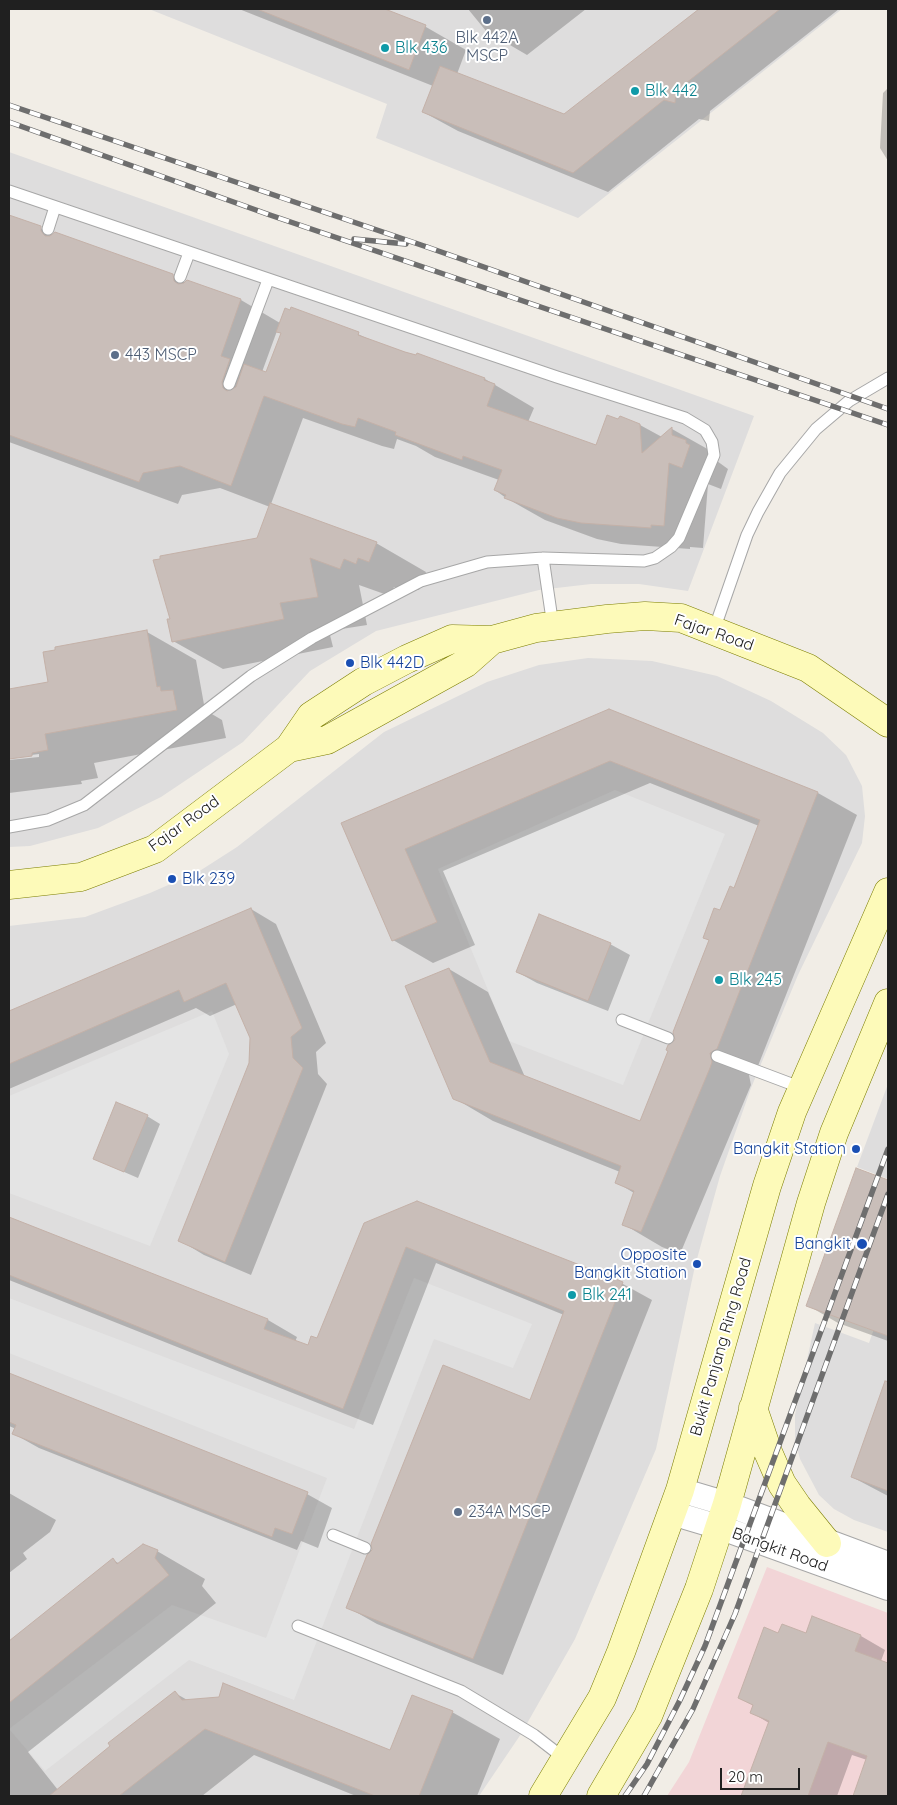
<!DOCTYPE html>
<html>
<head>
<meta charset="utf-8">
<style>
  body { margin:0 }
  #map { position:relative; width:897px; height:1805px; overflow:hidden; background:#f1ede6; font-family:Quicksand,sans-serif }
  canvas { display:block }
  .frame { position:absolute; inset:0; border:10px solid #202020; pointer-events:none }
  .scale { position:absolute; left:720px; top:1768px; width:80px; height:22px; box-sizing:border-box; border:2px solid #202020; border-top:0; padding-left:6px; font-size:15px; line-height:18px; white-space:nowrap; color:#202020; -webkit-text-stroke:4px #fff; paint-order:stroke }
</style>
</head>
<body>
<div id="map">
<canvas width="897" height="1805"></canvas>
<div class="frame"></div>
<div class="scale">20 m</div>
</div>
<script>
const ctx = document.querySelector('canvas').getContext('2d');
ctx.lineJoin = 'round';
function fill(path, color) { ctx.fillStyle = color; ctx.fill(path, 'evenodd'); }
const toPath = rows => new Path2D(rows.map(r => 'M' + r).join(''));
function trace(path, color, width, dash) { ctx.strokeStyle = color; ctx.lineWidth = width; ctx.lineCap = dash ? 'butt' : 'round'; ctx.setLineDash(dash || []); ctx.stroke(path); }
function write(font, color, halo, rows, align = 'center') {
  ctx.font = font + ' Quicksand,sans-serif'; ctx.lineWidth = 4; ctx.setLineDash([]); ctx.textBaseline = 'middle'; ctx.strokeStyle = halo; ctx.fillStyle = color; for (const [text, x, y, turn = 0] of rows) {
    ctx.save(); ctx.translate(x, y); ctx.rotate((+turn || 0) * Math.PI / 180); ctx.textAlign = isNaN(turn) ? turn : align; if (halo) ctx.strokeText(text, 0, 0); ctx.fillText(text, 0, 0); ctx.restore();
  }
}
fill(toPath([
  [149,9,842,9,578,218,376,138,387,104],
  [9,152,754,416,688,591,639,584,591,584,539,590,376,631,310,671,243,742,161,797,98,828,30,846,9,847],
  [588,658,652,661,717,676,771,701,823,733,846,755,862,786,865,816,862,843,798,975,751,1088,720,1176,695,1266,656,1449,575,1639,521,1734,479,1796,9,1796,9,926,85,917,150,893,198,872,237,847,384,732,487,682,539,665],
  [888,1084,888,1179,857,1167],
  [888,1289,888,1532,854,1520,834,1509,819,1495,800,1459,795,1440,795,1415,815,1323,869,1343]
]), '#dedddd');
fill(toPath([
  [767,1567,888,1613,888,1796,667,1796,689,1762]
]), '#f2d5d7');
fill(toPath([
  [615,790,725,834,623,1085,509,1041,438,869],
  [212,1011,229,1054,150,1246,9,1193,9,1096],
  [414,1278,532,1324,513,1368,434,1339,294,1700,189,1660,45,1771,9,1729,172,1605,266,1638,327,1478,9,1353,9,1298,354,1429]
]), '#e4e4e4');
fill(toPath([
  [239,9,381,9,426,27,466,50,457,74,564,116,700,9,839,9,710,111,709,121,699,119,608,192,458,131,423,112,433,86],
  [468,9,586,9,527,55,486,31],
  [888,88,888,161,880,148,883,93],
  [9,216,40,228,53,235,172,276,186,283,187,281,241,300,280,323,358,334,372,341,485,379,534,408,528,422,597,447,618,420,640,425,662,437,672,429,711,451,710,456,728,469,721,489,708,484,703,548,690,547,690,549,621,544,597,539,545,520,506,498,495,490,499,480,435,457,416,446,397,439,394,449,382,446,303,418,271,504,376,543,426,572,419,590,408,586,406,591,394,587,390,596,359,585,367,625,329,631,333,647,223,669,173,641,172,620,258,540,270,507,220,488,182,495,178,504,9,442],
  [277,331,282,334,267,374,262,372],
  [147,632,196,660,205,710,222,720,226,738,94,763,98,778,81,781,82,784,9,793,9,760,39,757,39,754,9,758,9,690,49,683],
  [609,710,818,793,857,815,756,1071,749,1075,751,1085,680,1254,662,1247,623,1224,634,1193,616,1182,620,1172,493,1121,454,1098,449,969,488,992,525,1077,641,1123,670,1051,677,1041,721,912,735,889,759,826,650,783,443,871,475,945,433,963,393,940,343,824],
  [251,909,276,924,326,1043,316,1052,318,1074,327,1084,251,1275,204,1255,179,1240,250,1064,251,1038,237,1004,210,1016,196,1008,9,1089,9,1013],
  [610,944,630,955,608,1011,537,983,517,972],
  [147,1116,160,1124,138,1178,94,1159],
  [857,1169,888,1181,888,1341,838,1323,807,1305],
  [417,1202,623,1284,652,1300,503,1675,377,1624,347,1607,530,1401,564,1315,436,1263,373,1425,9,1280,9,1219,268,1320,297,1337,295,1342,308,1346,318,1340],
  [9,1374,307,1494,332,1508,318,1548,301,1541,297,1550,39,1448,14,1434,16,1429,9,1426],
  [888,1377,888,1496,852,1477],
  [9,1493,56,1520,50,1532,23,1553,27,1559,9,1573],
  [157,1551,205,1579,202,1586,216,1603,28,1752,58,1790,175,1693,189,1701,391,1752,452,1712,500,1739,477,1796,356,1796,254,1755,202,1796,9,1796,9,1642,113,1560,120,1564],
  [812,1618,861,1636,885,1650,881,1661,888,1664,888,1796,854,1796,867,1760,852,1755,837,1796,743,1796,769,1723,752,1713,754,1706,739,1698,779,1635,806,1634]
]), '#0003');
const building = toPath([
  [257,9,385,9,426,25,409,70,257,9],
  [699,9,780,9,676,91,675,103,664,100,573,173,422,112,440,66,564,114,699,9],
  [9,215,41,226,41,231,45,236,50,236,55,232,173,274,174,281,178,284,184,283,187,280,241,299,221,356,230,359,222,382,223,388,227,391,236,387,244,364,266,372,281,333,276,332,285,308,290,310,291,307,359,332,358,335,405,352,416,355,417,353,485,378,484,380,495,384,487,406,596,445,607,415,618,419,620,416,640,424,642,453,672,427,672,435,686,440,686,443,690,445,682,468,669,463,664,526,651,525,651,528,581,523,557,518,504,498,506,495,494,490,502,470,463,456,462,460,395,435,396,432,358,418,355,427,342,424,264,396,231,486,180,466,143,473,139,482,9,435,9,215],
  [270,503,377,542,369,562,358,558,356,564,344,559,340,569,310,558,318,597,280,603,284,619,172,642,167,619,170,619,153,560,160,559,160,556,257,538,270,503],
  [147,630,157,687,160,686,161,691,173,690,177,710,45,734,48,750,32,753,32,756,9,759,9,689,48,682,43,652,55,650,55,647,147,630],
  [609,709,818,792,717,1049,710,1053,712,1062,710,1068,641,1232,622,1225,634,1191,615,1183,621,1166,453,1099,405,986,449,968,490,1062,640,1121,668,1051,666,1050,668,1045,675,1040,673,1032,709,940,703,938,714,908,720,910,730,886,734,888,760,820,610,761,405,849,437,922,392,941,341,823,609,709],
  [251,908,302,1028,291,1037,293,1058,303,1068,225,1262,178,1241,249,1063,250,1038,226,983,184,1002,179,990,9,1064,9,1011,251,908],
  [539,914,611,943,588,1001,516,972,539,914],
  [116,1102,148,1115,124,1172,93,1159,116,1102],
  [856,1168,888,1180,888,1336,806,1306,856,1168],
  [417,1201,623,1282,473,1659,346,1608,367,1555,372,1550,371,1544,443,1365,530,1400,564,1311,406,1247,343,1409,9,1275,9,1217,268,1319,264,1329,308,1345,311,1336,317,1338,364,1223,417,1201],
  [9,1373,308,1492,292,1534,275,1528,272,1537,12,1434,16,1425,9,1422,9,1373],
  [885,1381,888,1382,888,1491,851,1477,885,1381],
  [143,1544,158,1550,155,1558,169,1575,9,1703,9,1641,113,1558,117,1564,143,1544],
  [812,1616,861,1635,855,1651,888,1663,888,1796,853,1796,867,1756,828,1742,808,1796,741,1796,769,1721,750,1713,753,1705,738,1698,764,1627,778,1633,782,1624,806,1633,812,1616],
  [223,1683,390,1750,412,1695,453,1711,419,1796,375,1796,205,1729,119,1796,49,1796,110,1746,108,1743,175,1691,182,1700,219,1697,223,1683]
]);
fill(building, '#c9beb9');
trace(building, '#c4b1a8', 1);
const lane = toPath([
  [9,191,557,377,685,418,705,430,712,442,714,455,679,538,671,547,655,558,644,561,543,558,487,562,421,581,312,638,251,676,84,805,48,820,9,827],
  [48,229,55,207],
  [180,277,189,253],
  [229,384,268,280],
  [543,558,553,626],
  [714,630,747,535,758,512,780,473,816,429,849,401,888,378],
  [622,1020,668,1038],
  [717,1056,802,1088],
  [333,1535,365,1548],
  [298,1626,461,1691,534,1735,565,1759]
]);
const street = toPath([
  [680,1490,727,1504,888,1564],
  [672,1513,719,1527,888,1588]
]);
const secondary = toPath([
  [289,748,327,740,466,663,492,640],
  [9,885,81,877,155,849,289,748,311,716,363,682,407,659,452,639,492,640,536,628,607,619,645,616,681,618,808,668,888,723],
  [753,1408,768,1452,782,1484,797,1506,827,1543],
  [543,1796,602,1698,621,1652,680,1490,767,1186,792,1112,888,892],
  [601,1796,648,1716,699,1589,727,1504,811,1203,834,1133,888,1003]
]);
trace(lane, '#a7a7a7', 13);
trace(street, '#a7a7a7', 26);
trace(secondary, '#7c7e00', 29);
trace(lane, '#fff', 11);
trace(street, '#fff', 24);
trace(secondary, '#fdfab9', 28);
const rail = toPath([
  [9,105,427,247,888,409],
  [9,122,270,215,888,425],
  [354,239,406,244],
  [625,1796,647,1764,680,1700,705,1646,888,1149],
  [644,1796,693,1709,735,1614,888,1194]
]);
trace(rail, '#6e6e6e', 5.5);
trace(rail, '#fff', 4, [11]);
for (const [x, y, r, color] of [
  [487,20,5,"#5c6f8a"],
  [385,48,5,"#0f9aa8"],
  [635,91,5,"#0f9aa8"],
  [115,355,5,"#5c6f8a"],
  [350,663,5,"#1a4fb4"],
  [172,879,5,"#1a4fb4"],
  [719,980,5,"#0f9aa8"],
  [856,1149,5,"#1a4fb4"],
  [862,1244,6,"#1a4fb4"],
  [697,1264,5,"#1a4fb4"],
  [572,1295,5,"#0f9aa8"],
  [458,1512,5,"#5c6f8a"]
]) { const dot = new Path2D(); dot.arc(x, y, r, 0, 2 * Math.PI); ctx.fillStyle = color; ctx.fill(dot); trace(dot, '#fff', 2); }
write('16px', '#4e5e75', '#fff', [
  ["Blk 442A",487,38,"center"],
  ["MSCP",487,56,"center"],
  ["443 MSCP",125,355],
  ["234A MSCP",468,1512]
], 'left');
write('16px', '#0d838f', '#fff', [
  ["Blk 436",395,48],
  ["Blk 442",645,91],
  ["Blk 245",729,980],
  ["Blk 241",582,1295]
], 'left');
write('16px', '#202020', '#fff', [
  ["Fajar Road",714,633,19],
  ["Fajar Road",184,824,-36],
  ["Bukit Panjang Ring Road",721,1347,-74],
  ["Bangkit Road",780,1550,20]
]);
write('16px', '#164399', '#fff', [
  ["Blk 442D",360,663,"left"],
  ["Blk 239",182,879,"left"],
  ["Bangkit Station",846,1149],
  ["Bangkit",851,1244],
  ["Opposite",687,1255],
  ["Bangkit Station",687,1273]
], 'right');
</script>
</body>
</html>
